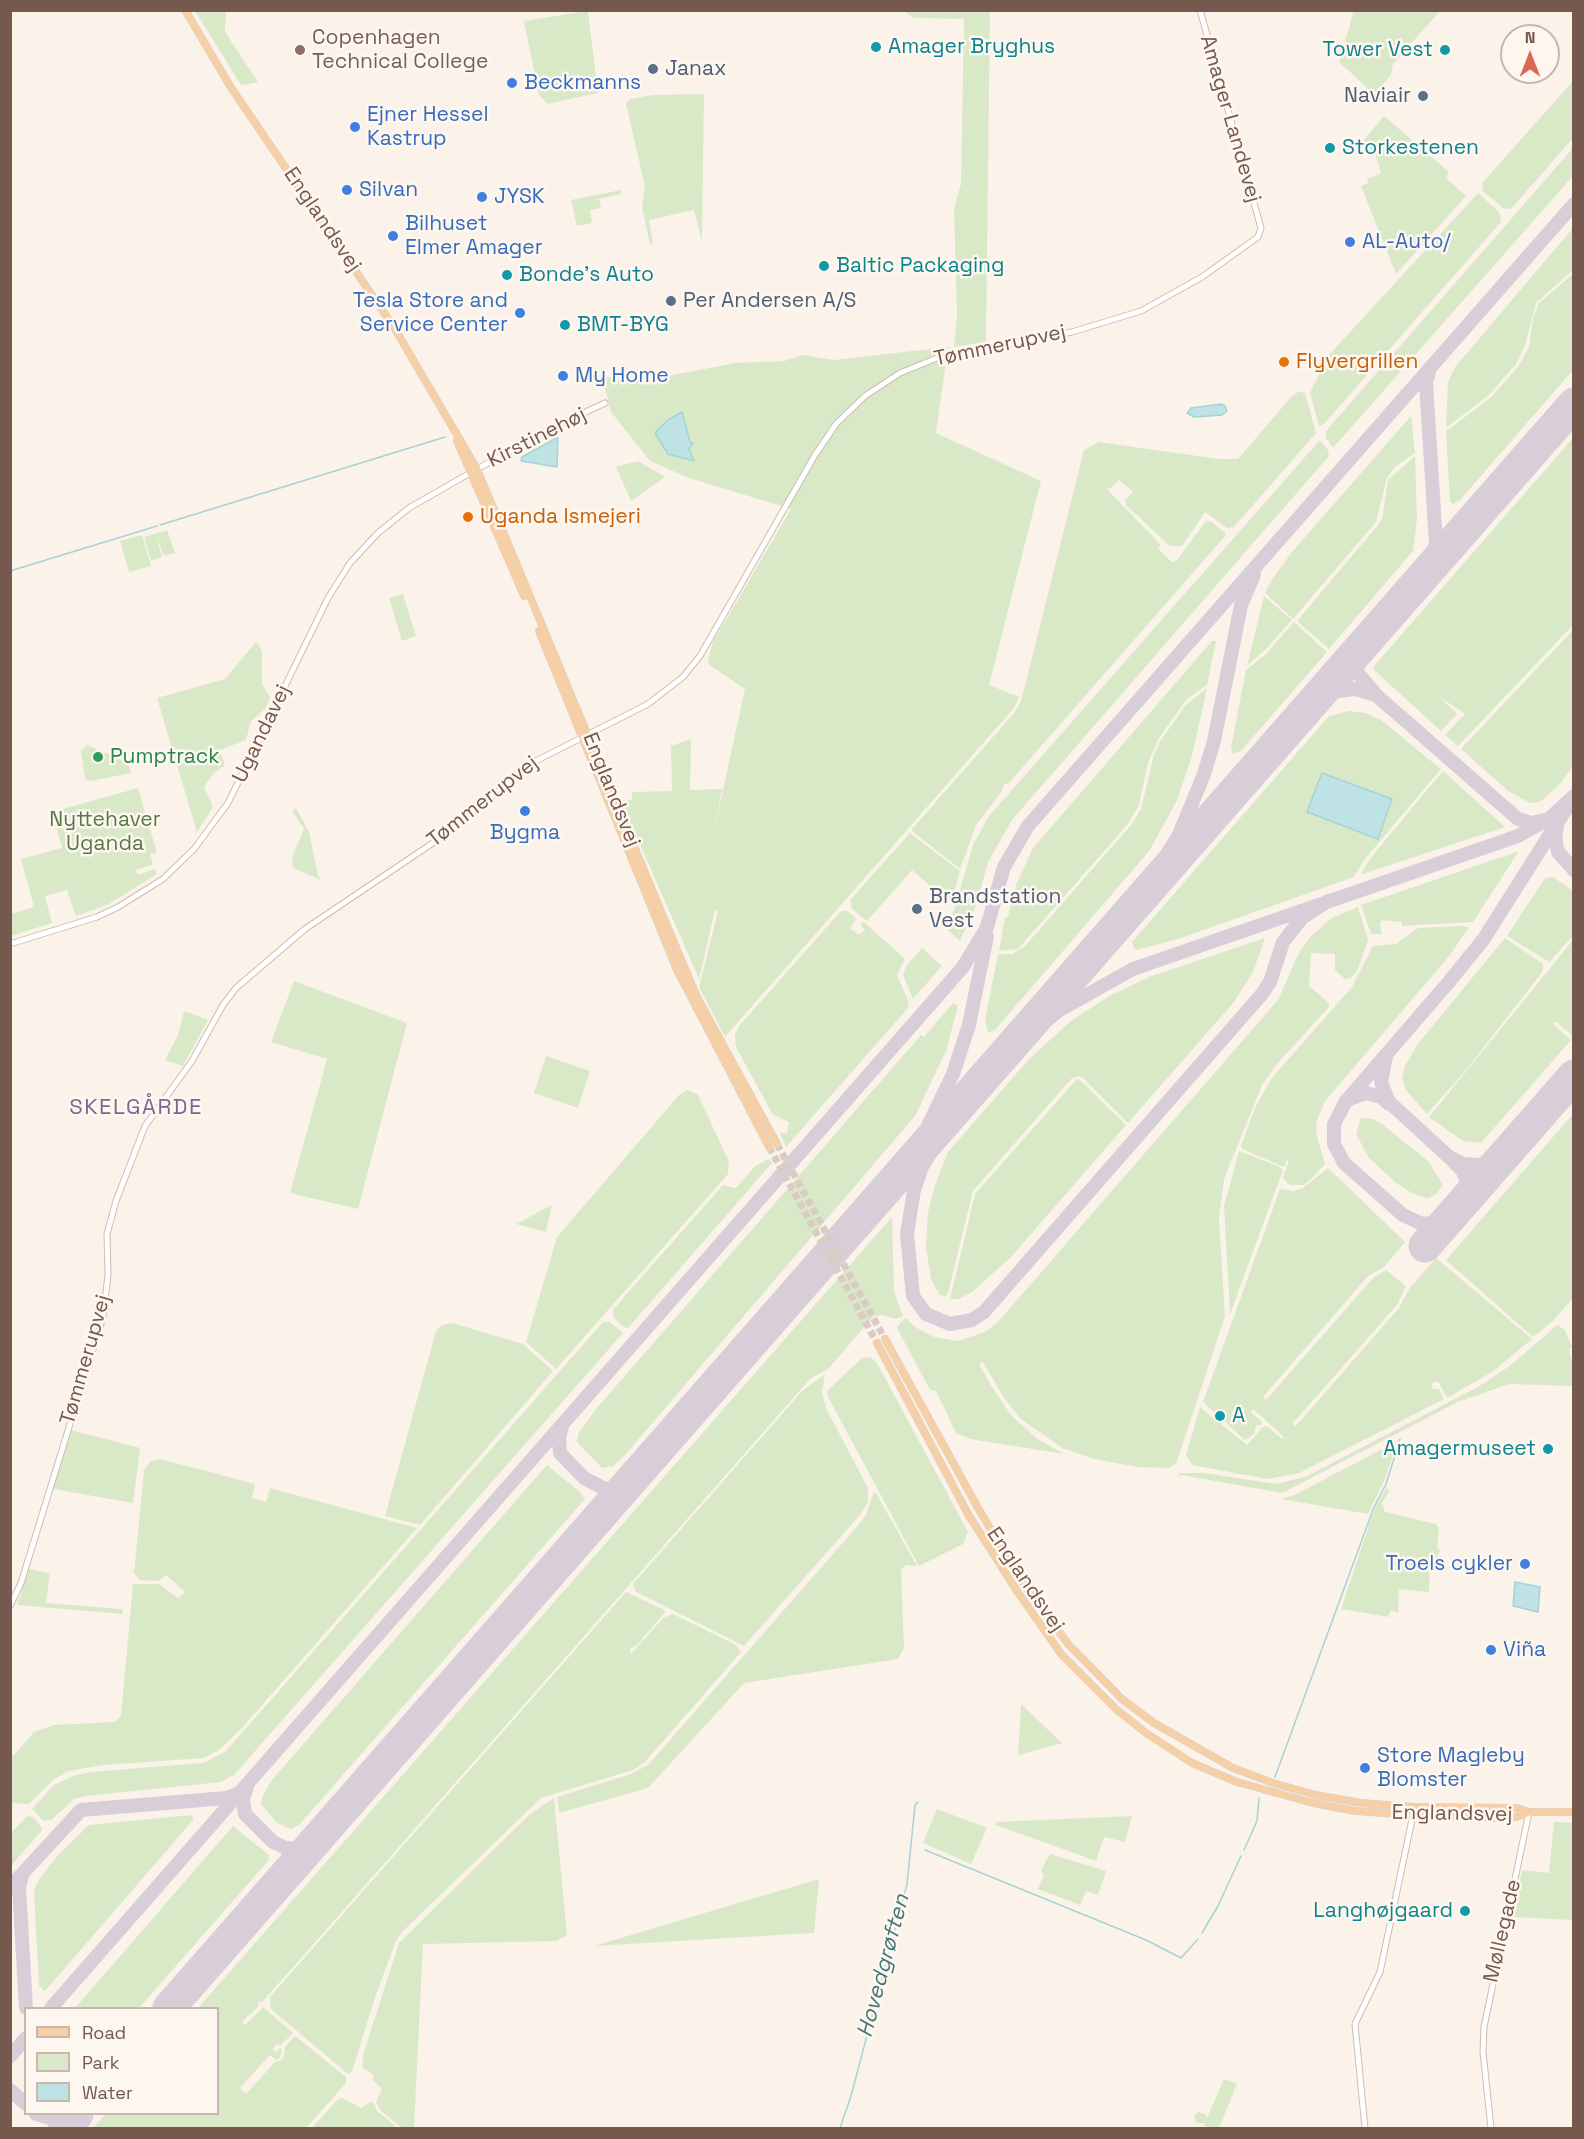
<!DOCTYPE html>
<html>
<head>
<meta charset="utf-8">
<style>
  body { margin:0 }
  #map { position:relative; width:1584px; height:2139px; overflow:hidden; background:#fbf3ea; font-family:"Space Grotesk",sans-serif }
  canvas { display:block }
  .frame { position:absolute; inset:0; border:12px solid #75584e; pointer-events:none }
  .legend { position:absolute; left:24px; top:2007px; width:195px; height:108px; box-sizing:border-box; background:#fef7f0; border:2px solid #c7b7af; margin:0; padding:8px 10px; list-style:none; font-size:18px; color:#75584e }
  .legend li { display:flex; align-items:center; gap:12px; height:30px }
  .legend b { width:30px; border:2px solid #c7b7af }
  .north { position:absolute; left:1500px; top:24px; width:60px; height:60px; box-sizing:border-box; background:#fef7f0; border:2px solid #c7b7af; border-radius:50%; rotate:0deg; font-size:16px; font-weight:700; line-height:24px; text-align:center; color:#75584e }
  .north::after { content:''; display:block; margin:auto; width:21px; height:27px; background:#dd6757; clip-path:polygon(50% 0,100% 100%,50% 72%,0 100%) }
</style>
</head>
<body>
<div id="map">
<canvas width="1584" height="2139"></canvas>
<div class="frame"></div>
<ul class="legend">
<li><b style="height:8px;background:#f5d0a7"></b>Road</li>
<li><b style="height:16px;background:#d9e9c8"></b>Park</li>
<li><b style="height:16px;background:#bfe3e4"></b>Water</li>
</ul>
<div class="north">N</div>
</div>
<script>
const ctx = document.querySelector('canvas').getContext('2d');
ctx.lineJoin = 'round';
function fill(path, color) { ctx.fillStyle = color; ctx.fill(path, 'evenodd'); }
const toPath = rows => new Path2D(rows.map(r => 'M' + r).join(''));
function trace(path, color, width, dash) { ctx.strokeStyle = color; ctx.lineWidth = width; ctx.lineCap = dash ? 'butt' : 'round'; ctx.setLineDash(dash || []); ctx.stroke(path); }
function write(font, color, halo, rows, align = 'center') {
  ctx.font = font + ' "Space Grotesk",sans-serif'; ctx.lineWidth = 5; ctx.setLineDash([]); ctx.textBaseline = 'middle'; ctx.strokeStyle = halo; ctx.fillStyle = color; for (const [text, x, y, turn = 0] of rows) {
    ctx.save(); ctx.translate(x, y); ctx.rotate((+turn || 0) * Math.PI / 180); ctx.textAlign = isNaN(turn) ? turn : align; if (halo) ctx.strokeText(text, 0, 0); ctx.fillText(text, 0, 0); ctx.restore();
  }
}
fill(toPath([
  [1354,10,1440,10,1440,11,1393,64,1391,75,1374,94,1339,62],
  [195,11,226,11,225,32,258,82,241,85],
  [588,11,598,93,547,104,539,95,524,21],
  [904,11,990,11,986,342,954,347,957,314,954,209,961,184,964,19,914,18],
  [1573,81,1573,138,1511,209,1503,208,1482,190,1483,182],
  [704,94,702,241,694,210,649,220,653,243,650,244,642,207,645,186,626,104,630,99,653,95],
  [1384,116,1449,172,1446,178,1466,196,1396,274,1361,186,1368,183,1367,179,1381,173,1376,157,1363,141],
  [1573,148,1573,176,1333,448,1326,438,1326,431],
  [621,190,621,194,599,199,601,208,590,210,592,223,577,226,571,200],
  [1478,193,1499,212,1501,222,1323,425,1319,426,1310,393,1328,356],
  [1573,228,1573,270,1536,303,1525,345,1516,364,1489,395,1446,428,1448,382,1455,367],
  [1573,274,1573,370,1460,500,1453,504,1450,501,1446,431,1490,398,1518,367,1529,347,1533,317,1539,303],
  [948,347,936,433,1041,481,989,685,1019,697,1014,708,725,1037,699,987,718,911,715,910,699,979,621,801,632,800,632,792,672,791,671,746,691,739,690,790,722,789,714,831,745,689,708,664,708,660,713,642,791,509,689,478,650,461,611,412,602,375,632,383,735,363,784,361,803,355,834,360],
  [1300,391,1305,393,1316,433,1234,527,1227,528,1205,512,1182,546,1170,546,1126,505,1125,500,1133,492,1119,480,1110,489,1106,488,1161,545,1158,549,1172,562,1177,560,1206,521,1212,522,1225,533,1225,536,1008,784,1004,784,1002,791,976,825,960,869,911,830,1015,712,1021,701,1084,450,1099,442,1219,459,1238,459,1292,396],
  [1411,416,1415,453,1396,466,1387,478,1376,522,1293,619,1265,593,1271,581,1292,552],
  [1573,438,1573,625,1458,746,1445,735,1465,714,1440,697,1457,714,1441,731,1374,670,1374,666],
  [1320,440,1328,450,1329,456,1012,820,988,862,976,906,960,941,942,925,954,911,973,845,989,816],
  [1415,456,1417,519,1413,551,1329,649,1297,621,1378,525,1382,519,1388,480],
  [638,461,665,477,631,501,616,467],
  [167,530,175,553,164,556,156,536,162,557,151,561,144,537],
  [142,535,151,566,129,572,120,541],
  [403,594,416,636,402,641,389,598],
  [1264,596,1292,620,1267,648,1247,666],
  [1294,622,1327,652,1241,751,1233,754,1231,747,1246,670,1266,654],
  [1573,630,1573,766,1561,783,1540,802,1530,803,1508,791,1461,749],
  [1212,641,1216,641,1207,685,1187,699,1159,738,1148,763,1139,805,1128,824,1018,949,999,951,1005,917,1008,917,1016,885,1033,848],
  [256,642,262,651,262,684,270,698,265,709,251,721,246,740,223,749,220,752,225,765,214,773,204,787,213,807,197,832,157,698,225,679],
  [1207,688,1192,756,1177,800,1150,850,995,1030,988,1033,985,1020,998,954,1012,954,1025,946,1131,825,1141,809,1154,755,1159,743,1185,706],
  [1349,711,1366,713,1381,720,1441,769,1365,859,1354,877,1178,939,1137,950,1134,948,1132,942,1329,716],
  [87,745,128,763,131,773,90,781,85,779,81,751],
  [1443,771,1505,827,1360,875,1372,856],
  [138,788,157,853,150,854,153,864,136,870,138,875,155,869,157,874,109,904,76,916,67,890,45,896,52,923,11,936,11,914,34,907,21,859,62,848,52,812],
  [296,808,309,832,318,876,321,880,293,868,292,857,304,829,292,811],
  [910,833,960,871,952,900,949,902,912,870,867,921,852,909,850,900],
  [1519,851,1473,922,1402,926,1402,922,1382,920,1380,924,1382,934,1371,934,1361,905],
  [1553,877,1573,891,1573,936,1549,962,1507,936,1545,878],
  [1358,907,1368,940,1358,969,1351,978,1345,979,1335,970,1335,954,1311,953,1309,986,1329,1003,1329,1007,1276,1065,1262,1085,1224,1179,1219,1218,1225,1316,1176,1464,1169,1468,1138,1467,1094,1459,1062,1448,1021,1419,1004,1398,983,1362,979,1364,990,1384,1011,1415,1036,1438,1064,1454,970,1439,956,1433,936,1391,930,1390,897,1328,900,1323,906,1318,915,1327,934,1337,958,1341,985,1332,997,1323,1278,1000,1298,955,1309,938,1330,919],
  [841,911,847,911,854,916,856,919,850,928,859,935,865,930,860,924,864,922,905,959,897,975,909,1003,907,1009,786,1147,780,1133,787,1133,789,1122,773,1115,736,1047,735,1034,739,1026],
  [1460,926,1469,927,1450,955,1325,1101,1317,1120,1316,1133,1325,1164,1311,1179,1304,1185,1290,1185,1283,1178,1289,1161,1287,1160,1284,1167,1242,1149,1241,1146,1255,1108,1271,1079,1352,987,1373,946,1396,944,1418,928],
  [1265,938,1253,972,1234,1002,1128,1123,1084,1079,1078,1076,1071,1079,973,1191,948,1293,945,1297,939,1294,931,1279,926,1248,928,1212,935,1185,948,1152,1030,1058,1071,1021,1111,995,1152,976],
  [1505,938,1543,964,1543,971,1467,1069,1427,1114,1406,1090,1402,1078,1405,1066,1417,1045],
  [1573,940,1573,1036,1555,1021,1553,1024,1571,1040,1481,1143,1463,1141,1429,1117],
  [922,948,942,966,913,999,903,975,907,965],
  [294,981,407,1023,358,1209,290,1193,327,1059,271,1042],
  [953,1003,958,1006,946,1051,915,1116,625,1455,613,1466,602,1468,577,1442,579,1432,597,1408,921,1035,924,1037],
  [184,1011,208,1020,183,1066,165,1060,178,1035],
  [546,1056,590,1071,578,1108,534,1093],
  [1077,1079,1082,1082,1126,1125,1011,1257,972,1292,959,1299,950,1299,975,1194],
  [687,1090,698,1095,729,1162,728,1174,556,1369,526,1342,557,1237,679,1095],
  [1573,1114,1573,1298,1552,1322,1533,1337,1446,1260],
  [1361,1118,1373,1119,1383,1125,1428,1161,1443,1185,1435,1195,1427,1198,1412,1193,1396,1183,1369,1158,1356,1134],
  [1239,1151,1278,1166,1283,1170,1230,1314,1224,1206],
  [769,1159,772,1163,628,1328,624,1327,614,1318,613,1310,624,1297,723,1185,736,1188,755,1166],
  [1328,1168,1405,1242,1384,1267,1368,1276,1263,1397,1266,1400,1374,1277,1386,1270,1406,1286,1397,1305,1293,1423,1295,1427,1399,1308,1409,1289,1436,1258,1532,1339,1492,1372,1447,1398,1438,1381,1431,1384,1433,1389,1439,1389,1444,1399,1299,1473,1267,1479,1192,1465,1186,1455,1200,1407,1247,1445,1263,1427,1267,1426,1282,1439,1284,1437,1253,1409,1251,1412,1262,1422,1262,1425,1256,1425,1254,1434,1245,1440,1203,1402,1280,1189,1293,1191,1303,1188],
  [552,1205,546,1232,516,1224],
  [892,1217,894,1291,903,1316,895,1319,883,1315,874,1316,828,1369,811,1378,296,1964,262,2002,258,2001,259,2006,242,2022,245,2025,263,2007,293,2033,280,2046,277,2044,273,2049,276,2052,280,2048,282,2050,280,2058,276,2060,270,2055,240,2088,246,2094,275,2062,283,2059,285,2047,295,2036,346,2077,346,2083,306,2128,93,2128,106,2114,218,2114,218,2008,198,2008],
  [603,1322,610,1322,623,1333,234,1775,221,1782,85,1796,74,1799,51,1820,44,1821,32,1809,54,1785,73,1776,90,1772,204,1763,226,1751],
  [452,1323,523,1344,553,1371,420,1525,385,1516,436,1331,442,1325],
  [1557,1325,1565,1330,1572,1347,1569,1349,1573,1368,1573,1386,1509,1384,1458,1402,1282,1493,1181,1475,1178,1478,1179,1473,1204,1473,1276,1484,1305,1477,1478,1387,1511,1365],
  [870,1357,877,1363,968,1532,963,1544,919,1566,828,1397,827,1391,862,1358],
  [825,1374,822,1393,826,1408,868,1488,868,1502,860,1515,744,1646,636,1592,633,1584,803,1390],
  [71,1430,140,1448,133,1503,53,1489],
  [1398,1441,1384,1481,1368,1514,1281,1499,1294,1495],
  [160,1459,255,1484,252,1498,266,1502,270,1488,417,1528,242,1728,219,1750,204,1758,104,1765,68,1771,53,1780,29,1804,11,1803,11,1758,34,1732,54,1725,114,1722,121,1716,133,1584,159,1584,178,1598,185,1592,166,1575,159,1581,140,1580,134,1573,144,1470,151,1461],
  [547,1465,580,1492,585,1499,299,1825,291,1829,277,1823,261,1804,262,1797,271,1781],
  [1387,1487,1389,1491,1382,1503,1385,1512,1436,1524,1439,1528,1437,1548,1440,1550,1436,1561,1430,1563,1429,1592,1399,1589,1398,1613,1391,1610,1388,1617,1341,1609,1375,1507],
  [876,1493,917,1566,906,1565,901,1570,904,1648,898,1659,744,1683,648,1788,559,1813,557,1797,631,1774,648,1765,854,1530,866,1515,873,1494],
  [29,1569,50,1573,46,1603,122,1609,123,1614,17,1605],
  [626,1592,666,1611,637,1645,630,1649,631,1654,663,1618,673,1614,736,1645,741,1652,645,1762,633,1770,541,1798,402,1932,396,1941,375,1997,352,2072,348,2074,271,2009,270,1997],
  [1021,1704,1062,1743,1018,1755],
  [554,1798,567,1935,556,1941,423,1944,414,2128,402,2128,381,2111,376,2102,382,2089,372,2079,374,2076,362,2067,364,2052,399,1943,529,1815],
  [937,1809,987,1828,971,1864,923,1843],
  [191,1815,194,1819,45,1991,39,1986,34,1892,37,1883,56,1857,89,1825],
  [27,1816,33,1817,43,1829,11,1866,11,1833],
  [1132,1816,1125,1842,1104,1837,1096,1861,996,1825,996,1822],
  [1554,1822,1573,1823,1573,1920,1513,1917,1522,1870,1549,1873],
  [233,1826,269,1855,269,1860,139,2008,75,2008],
  [1050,1854,1106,1871,1098,1895,1086,1891,1080,1905,1038,1889,1044,1875,1041,1870],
  [819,1879,814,1933,594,1946],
  [1224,2079,1237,2084,1219,2128,1204,2126,1205,2123,1196,2123,1194,2116,1198,2112,1205,2114,1207,2118],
  [343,2098,361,2108,372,2101,378,2112,398,2128,312,2128,338,2099]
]), '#d9e9c8');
const water = toPath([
  [1221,404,1225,406,1227,411,1222,415,1194,417,1187,413,1191,408,1221,404],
  [682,412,690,442,693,443,689,449,694,461,668,454,655,433,668,420,682,412],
  [558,437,557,467,521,461,522,457,558,437],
  [1322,773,1392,799,1378,839,1307,812,1322,773],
  [1515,1582,1540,1587,1538,1612,1513,1606,1515,1582]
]);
fill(water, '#bfe3e4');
trace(water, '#a6d3d5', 1.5);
trace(toPath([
  [160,525,445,437],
  [10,571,157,526],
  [1275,1777,1374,1507,1386,1484,1400,1439],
  [925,1850,1146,1940,1181,1958,1198,1939],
  [1244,1850,1257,1821,1259,1798],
  [1202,1933,1218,1906,1241,1856],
  [840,2128,851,2096,907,1884,915,1805,918,1802]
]), '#a6d3d5', 1.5);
trace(toPath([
  [1428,570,1436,544,1426,382,1430,369],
  [1357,651,1355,670,1374,692],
  [1311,705,1338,691,1355,689,1376,695,1518,819,1532,823,1545,820],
  [1557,827,1555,837,1558,852,1574,870],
  [1133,907,1179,835,1204,774,1214,741,1241,605,1254,575],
  [1386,1057,1381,1082,1389,1102,1449,1157,1463,1164,1478,1165,1492,1162,1505,1155],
  [987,1074,1010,1051,1058,1011,1133,969,1518,836,1550,818,1574,796],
  [1347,1100,1366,1093,1381,1097,1389,1104],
  [956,1110,922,1167,914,1190,907,1234,913,1296,926,1314,950,1324,972,1320,984,1312,1262,994,1270,982,1283,942,1302,918,1328,901],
  [1453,1161,1463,1171,1467,1182,1466,1194,1460,1206],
  [886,1190,926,1130,953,1074,969,1025,987,936],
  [1453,1214,1439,1222,1422,1224,1403,1215,1344,1163,1334,1144,1334,1124,1346,1101,1448,983,1483,940,1566,809],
  [562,1427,559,1438,560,1453,584,1478,605,1489,628,1484],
  [247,1787,243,1799,245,1814,273,1842,286,1848,298,1849,308,1846,319,1837],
  [22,1876,19,1887,26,2008],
  [10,1887,81,1810,226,1798,239,1793],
  [51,2008,963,967,987,927,1004,867,1028,826,1574,204],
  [10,2056,26,2038],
  [10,2090,26,2104],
  [36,2114,57,2120,74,2114]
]), '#d8ced8', 14);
trace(toPath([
  [1425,1246,1574,1076],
  [169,2008,1574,404],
  [64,2128,77,2114]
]), '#d8ced8', 33);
trace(toPath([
  [777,1144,885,1339],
  [769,1147,877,1343]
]), '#daccc3', 7, [7, 3.5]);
const minor = toPath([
  [10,944,97,917,118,907,163,879,194,849,228,803,328,598,350,563,378,533,409,508,477,469,558,425,605,403],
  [10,1606,21,1583,103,1317,108,1275,107,1234,116,1201,145,1126,192,1061,223,1005,236,988,305,929,461,824,526,766,648,704,683,677,700,656,815,455,836,424,865,396,900,373,937,358,1072,332,1141,311,1202,277,1258,237,1261,228,1200,10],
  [1365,2128,1355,2024,1380,1972,1413,1815],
  [1491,2128,1483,2052,1484,2027,1529,1812]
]);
const major = toPath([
  [185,10,230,86,395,329,477,469,683,964,698,999,777,1144],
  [457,441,524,596],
  [539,631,677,970,769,1147],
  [885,1339,978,1508,1024,1585,1069,1645,1122,1699,1154,1723,1233,1768,1273,1783,1316,1795,1361,1803,1415,1807,1517,1808,1529,1812,1574,1812],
  [877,1343,968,1514,1017,1591,1061,1654,1116,1709,1146,1733,1192,1763,1237,1782,1313,1803,1355,1811,1413,1815,1498,1818,1516,1817,1529,1812]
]);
trace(minor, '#cfbcb2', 7);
trace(major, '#d8d0cd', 8);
trace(minor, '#fff', 5);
trace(major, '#f5d0a7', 7);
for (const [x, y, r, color] of [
  [876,47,6,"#0f9aa8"],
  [300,50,6,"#8d6e63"],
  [1445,50,6,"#0f9aa8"],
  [653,69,6,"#5c6f8a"],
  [512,83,6,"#3f7fe0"],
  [1423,96,6,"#5c6f8a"],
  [355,127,6,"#3f7fe0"],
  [1330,148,6,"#0f9aa8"],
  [347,190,6,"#3f7fe0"],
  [482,197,6,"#3f7fe0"],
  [393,236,6,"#3f7fe0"],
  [1350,242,6,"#3f7fe0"],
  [824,266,6,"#0f9aa8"],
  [507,275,6,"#0f9aa8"],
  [671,301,6,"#5c6f8a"],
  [520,313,6,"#3f7fe0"],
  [565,325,6,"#0f9aa8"],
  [1284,362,6,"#e8710a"],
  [563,376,6,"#3f7fe0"],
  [468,517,6,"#e8710a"],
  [98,757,6,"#2e9e5b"],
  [525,811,6,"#3f7fe0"],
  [917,909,6,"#5c6f8a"],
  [1220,1416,6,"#0f9aa8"],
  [1548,1449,6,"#0f9aa8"],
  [1525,1564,6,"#3f7fe0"],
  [1491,1650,6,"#3f7fe0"],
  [1365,1768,6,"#3f7fe0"],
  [1465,1911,6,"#0f9aa8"]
]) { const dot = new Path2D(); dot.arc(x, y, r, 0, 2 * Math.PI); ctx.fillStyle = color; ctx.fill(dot); trace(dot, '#fef7f0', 2); }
write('21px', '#785e54', '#fef7f0', [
  ["Copenhagen",312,38],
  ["Technical College",312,62]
], 'left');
write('21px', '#0d838f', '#fef7f0', [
  ["Amager Bryghus",888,47],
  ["Tower Vest",1433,50,"right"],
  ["Storkestenen",1342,148],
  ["Baltic Packaging",836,266],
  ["Bonde's Auto",519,275],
  ["BMT-BYG",577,325],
  ["A",1232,1416],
  ["Amagermuseet",1536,1449,"right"],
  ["Langhøjgaard",1453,1911,"right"]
], 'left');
write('21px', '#4e5e75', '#fef7f0', [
  ["Janax",665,69],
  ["Naviair",1411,96,"right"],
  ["Per Andersen A/S",683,301],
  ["Brandstation",929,897],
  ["Vest",929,921]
], 'left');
write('21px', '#366cbe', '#fef7f0', [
  ["Beckmanns",524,83],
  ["Ejner Hessel",367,115],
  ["Kastrup",367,139],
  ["Silvan",359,190],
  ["JYSK",494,197],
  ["Bilhuset",405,224],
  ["Elmer Amager",405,248],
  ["AL-Auto/",1362,242],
  ["Tesla Store and",508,301,"right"],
  ["Service Center",508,325,"right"],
  ["My Home",575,376],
  ["Bygma",525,833,"center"],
  ["Troels cykler",1513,1564,"right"],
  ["Viña",1503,1650],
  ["Store Magleby",1377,1756],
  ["Blomster",1377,1780]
], 'left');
write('21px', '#75584e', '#fef7f0', [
  ["Amager Landevej",1230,119,74],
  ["Englandsvej",322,220,56],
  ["Tømmerupvej",1000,346,-12],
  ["Kirstinehøj",537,438,-27],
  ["Ugandavej",262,734,-64],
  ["Englandsvej",611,790,68],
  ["Tømmerupvej",483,802,-38],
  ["Tømmerupvej",86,1360,-74],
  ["Englandsvej",1025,1580,56],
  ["Englandsvej",1452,1814,1],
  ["Møllegade",1503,1931,-77]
]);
write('21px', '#c56008', '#fef7f0', [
  ["Flyvergrillen",1296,362],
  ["Uganda Ismejeri",480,517]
], 'left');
write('21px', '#27864d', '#fef7f0', [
  ["Pumptrack",110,757]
], 'left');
write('21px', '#5b7947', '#fef7f0', [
  ["Nyttehaver",105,820],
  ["Uganda",105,844]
]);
ctx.letterSpacing = '1.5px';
write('22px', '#7e6690', '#fef7f0', [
  ["SKELGÅRDE",136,1108]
]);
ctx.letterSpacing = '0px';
write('italic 22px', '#427678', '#fef7f0', [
  ["Hovedgrøften",884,1966,-75]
]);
</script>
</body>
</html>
